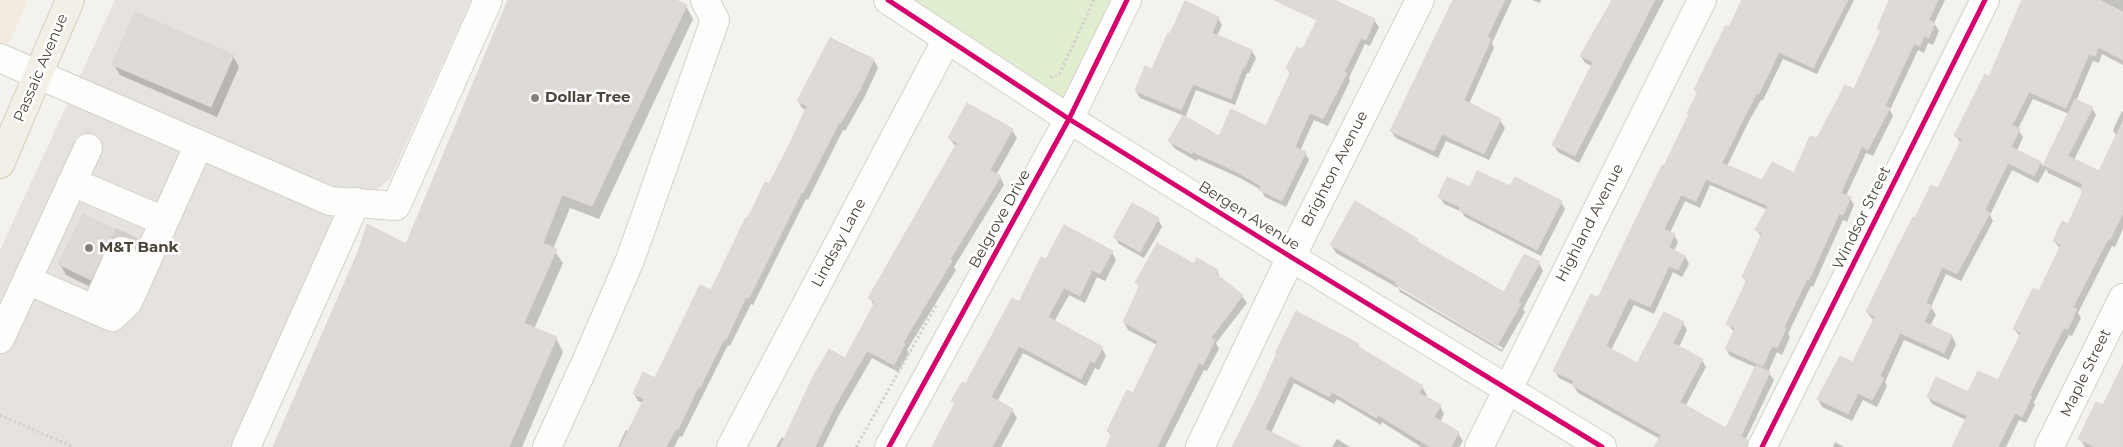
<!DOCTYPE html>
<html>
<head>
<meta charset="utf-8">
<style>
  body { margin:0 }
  canvas { display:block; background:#f4f2ee }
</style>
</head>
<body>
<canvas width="2123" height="447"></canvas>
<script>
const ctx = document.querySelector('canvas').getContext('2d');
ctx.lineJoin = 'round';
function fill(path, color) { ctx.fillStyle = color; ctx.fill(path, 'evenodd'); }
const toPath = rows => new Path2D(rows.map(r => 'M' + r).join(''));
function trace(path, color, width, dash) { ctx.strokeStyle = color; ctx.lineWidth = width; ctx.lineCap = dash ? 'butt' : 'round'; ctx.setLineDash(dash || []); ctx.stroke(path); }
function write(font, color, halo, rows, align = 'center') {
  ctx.font = font + ' Montserrat,sans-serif'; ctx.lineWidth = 5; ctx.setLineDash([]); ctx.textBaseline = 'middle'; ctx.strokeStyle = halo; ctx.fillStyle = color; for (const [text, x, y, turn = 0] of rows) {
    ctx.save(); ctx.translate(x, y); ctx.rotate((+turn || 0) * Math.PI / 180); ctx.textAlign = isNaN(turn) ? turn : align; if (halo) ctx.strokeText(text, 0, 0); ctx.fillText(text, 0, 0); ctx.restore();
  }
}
fill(toPath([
  [0,0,28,0,0,63]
]), '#f3ebdf');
fill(toPath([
  [875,0,1131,0,1068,128]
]), '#e1eecf');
fill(toPath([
  [115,0,471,0,390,179,329,227,230,447,0,447,0,250]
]), '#e6e3df');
fill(toPath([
  [510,0,672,0,686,6,693,19,599,219,570,208,553,249,563,263,534,329,556,338,563,352,522,447,275,447,407,246],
  [1456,0,1512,0,1492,43,1494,48,1469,104,1500,120,1505,128,1489,160,1446,141,1438,158,1396,138,1391,131],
  [1532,0,1541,0,1540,3],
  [1626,0,1664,0,1579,163,1558,152,1553,144,1592,66,1585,63,1581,56],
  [1744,0,1854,0,1817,74,1783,59,1763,100,1761,100,1749,121,1727,166,1762,181,1794,174,1854,91,1881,33,1878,28,1896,0,1945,0,1934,23,1939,31,1933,45,1928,43,1924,53,1918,50,1890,110,1893,116,1873,156,1866,153,1846,196,1850,198,1854,205,1847,222,1843,220,1813,287,1811,286,1788,334,1790,337,1782,355,1777,352,1768,372,1774,380,1742,447,1660,447,1660,439,1578,393,1573,385,1559,378,1555,371,1599,299,1690,115,1689,113,1698,94,1696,90],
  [1710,185,1768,210,1757,230,1761,237,1743,277,1747,283,1728,324,1734,332,1726,349,1730,356,1757,368,1727,430,1685,407,1706,367,1702,360,1679,347,1687,330,1683,323,1637,365,1611,350,1634,305,1654,314,1673,272,1682,277,1689,264,1685,256,1674,251,1678,242,1674,235,1670,233,1685,201,1700,208],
  [2023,0,2123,0,2123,65,2102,54,2099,63,2093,61,2076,101,2092,108,2096,115,2074,160,2100,172,2117,137,2113,130,2122,111,2123,112,2123,229,2115,247,2112,246,2078,313,2081,318,2072,336,2069,335,2057,357,2034,402,2035,405,2026,423,2019,420,2006,447,1953,447,1966,420,1932,404,1928,397,1969,394,1998,382,2021,338,2014,329,2040,293,2061,250,2054,241,2068,225,2083,192,2082,189,2048,173,2046,169,2038,183,2012,170,1990,215,1993,221,1961,281,1946,274,1931,307,1936,315,1930,326,1952,336,1956,344,1949,360,1904,340,1885,382,1887,386,1877,407,1863,400,1852,421,1822,407,1818,399,1853,364,1874,321,1867,312,1916,220,1939,190,1961,144,1956,136,1990,78],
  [2033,99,2069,114,2043,167,2041,163,2017,151,2023,137,2018,129],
  [1218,18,1222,25,1217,36,1252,51,1256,58,1249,73,1247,73,1235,105,1196,90,1185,118,1219,137,1266,128,1291,75,1287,68,1303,52,1374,20,1379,27,1370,46,1365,44,1349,78,1350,81,1328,126,1314,120,1300,151,1305,153,1309,160,1286,207,1265,197,1261,190,1240,178,1198,159,1196,161,1174,148,1170,141,1184,116,1140,98,1136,91,1152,71,1171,35],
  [233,56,239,67,217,117,120,75,114,65],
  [874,60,878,68,865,96,845,131,843,130,808,200,806,199,753,305,751,304,730,346,728,345,682,437,680,436,674,447,618,447,626,430,629,432,643,403,638,401,634,394,656,380,711,292,749,220,770,186,806,110,802,108,798,101],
  [1012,130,1017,138,996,175,1000,177,1004,185,954,267,956,270,907,350,909,353,898,372,872,358,839,415,823,447,776,447,782,437,785,439,846,360,874,306,870,298,956,147,949,138],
  [1511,188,1561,202,1565,209,1541,256,1465,217,1462,212,1444,204,1440,197,1470,189],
  [1158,219,1162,227,1144,258,1119,244,1115,237],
  [119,233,125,244,97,290,66,275,60,264],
  [1417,240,1420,245,1504,294,1539,263,1543,271,1523,309,1525,312,1502,352,1400,292,1398,288,1502,350,1503,348,1398,285,1398,288,1336,253,1331,245],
  [1112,252,1116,260,1105,281,1097,277,1085,303,1069,295,1054,322,1102,348,1106,356,1099,370,1095,368,1086,386,1023,353,997,402,1012,410,1017,418,1001,447,932,447,955,405,953,401,966,385,1046,261],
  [1195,265,1217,271,1221,280,1242,296,1247,303,1216,343,1219,349,1207,371,1204,370,1165,447,1107,447,1112,437,1108,431,1134,395,1157,345,1128,330,1124,322,1140,289,1137,283],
  [1358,345,1361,350,1422,387,1427,395,1425,398,1440,406,1444,414,1440,422,1458,433,1463,441,1459,447,1421,447,1382,422,1381,425,1337,399,1334,404,1294,383,1271,433,1289,447,1233,447,1259,398,1278,355],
  [2123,367,2123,447,2085,447,2080,439,2103,407],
  [1337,439,1350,447,1332,447],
  [1835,442,1844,447,1833,447]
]), '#0003');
const building = toPath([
  [508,0,676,0,687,5,592,206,562,195,543,243,557,249,524,323,557,337,509,447,273,447,358,252,367,224,406,244,508,0],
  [1274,0,1334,0,1375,19,1366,40,1361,38,1344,72,1347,73,1323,119,1310,113,1295,147,1306,152,1282,201,1259,190,1261,186,1235,171,1193,152,1192,154,1168,141,1183,115,1219,136,1231,109,1266,126,1291,71,1286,68,1297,47,1302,50,1317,20,1274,0],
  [1453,0,1505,0,1487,37,1491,39,1464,100,1501,119,1484,154,1442,134,1434,151,1390,131,1453,0],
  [1612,0,1655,0,1575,156,1552,145,1593,62,1580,56,1612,0],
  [1742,0,1848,0,1813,68,1779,52,1759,94,1757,93,1746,114,1722,163,1762,180,1772,162,1794,173,1810,136,1817,138,1845,85,1854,89,1881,30,1877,29,1889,0,1938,0,1929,20,1935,23,1929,38,1924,36,1920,46,1914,44,1885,106,1890,108,1868,150,1862,146,1841,193,1851,197,1843,215,1839,214,1809,280,1807,279,1784,328,1786,329,1777,348,1772,346,1763,366,1725,349,1735,328,1726,324,1747,280,1742,277,1762,233,1755,230,1768,206,1706,179,1696,201,1681,195,1664,229,1675,234,1669,247,1685,256,1678,270,1669,266,1650,307,1629,298,1606,346,1637,363,1664,312,1684,322,1673,343,1703,359,1680,402,1726,428,1756,365,1770,372,1741,436,1748,440,1747,447,1654,447,1661,435,1572,385,1574,381,1553,371,1591,294,1598,298,1662,165,1664,166,1689,114,1687,113,1698,92,1694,90,1704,69,1726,25,1729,27,1742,0],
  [2022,0,2100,0,2123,12,2123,60,2098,47,2095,56,2089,54,2066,108,2029,92,2012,125,2020,129,2011,147,2041,162,2034,176,2008,163,1985,210,1990,213,1957,274,1942,267,1926,303,1932,306,1924,322,1952,335,1944,353,1900,333,1880,376,1884,378,1872,400,1858,393,1848,414,1817,399,1840,356,1853,362,1875,316,1866,312,1896,250,1913,217,1915,218,1931,185,1938,188,1962,139,1954,136,1985,74,1989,77,2022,0],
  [1185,1,1219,17,1212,33,1252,50,1245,67,1243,67,1231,99,1193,84,1181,110,1135,91,1145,66,1152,69,1168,33,1170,34,1185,1],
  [135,12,234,55,211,107,112,65,135,12],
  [830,38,874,59,861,88,840,124,839,123,803,193,802,192,749,298,746,297,726,340,724,339,700,388,698,387,678,430,676,429,666,447,620,447,644,399,633,394,643,372,655,378,700,285,711,290,746,217,748,218,765,182,769,184,790,143,807,106,797,101,830,38],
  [2075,99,2093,107,2068,156,2099,171,2123,121,2123,213,2110,240,2108,239,2073,307,2077,309,2068,329,2064,328,2053,349,2030,395,2032,396,2022,417,2015,413,1998,447,1952,447,1967,416,1927,397,1936,377,1968,392,1978,371,1998,380,2021,333,2013,329,2033,288,2039,291,2061,245,2053,241,2062,221,2068,224,2083,191,2080,189,2083,184,2043,165,2075,99],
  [967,103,1013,129,990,170,1001,176,950,260,952,261,903,343,905,344,894,365,867,351,835,406,815,447,780,447,814,375,829,349,845,358,875,302,868,298,957,143,948,138,967,103],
  [1477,171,1510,186,1515,177,1562,201,1537,250,1459,210,1460,207,1438,197,1447,177,1470,187,1477,171],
  [1355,201,1418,239,1416,241,1504,292,1524,254,1540,262,1518,302,1521,304,1497,346,1395,284,1396,282,1330,245,1355,201],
  [1132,203,1159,218,1140,252,1113,237,1132,203],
  [83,214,120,232,118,236,111,239,107,245,91,280,58,264,83,214],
  [1064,225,1113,251,1100,274,1092,270,1080,296,1064,288,1048,317,1103,347,1094,363,1090,361,1081,379,1019,346,991,397,1013,409,992,447,932,447,955,403,951,401,962,382,966,383,1012,298,1019,302,1041,257,1046,259,1064,225],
  [1157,243,1194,264,1197,258,1218,270,1216,274,1243,295,1211,338,1215,340,1203,365,1199,363,1157,447,1106,447,1112,433,1107,431,1127,390,1133,393,1158,341,1123,322,1140,285,1135,283,1157,243],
  [1296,311,1359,344,1357,346,1423,386,1419,393,1441,405,1434,417,1459,432,1451,447,1430,447,1378,415,1376,418,1332,392,1329,397,1290,376,1265,429,1301,447,1232,447,1257,398,1277,353,1275,353,1296,311],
  [2123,364,2123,447,2095,447,2078,439,2096,402,2103,405,2123,364]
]);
fill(building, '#dedbd6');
trace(building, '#dcd9d4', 1);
trace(toPath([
  [121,251,129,234]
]), '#d2cfca', 28, [28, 14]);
const minor = toPath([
  [888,0,1069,119,1291,257,1602,447],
  [0,58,330,201,396,206,488,0],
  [72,182,164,221],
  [27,280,112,317,128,302,199,144],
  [95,309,121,251],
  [0,339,88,148],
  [246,447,356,202],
  [547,447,586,362,630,260,715,20,705,0],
  [731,447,947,39],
  [889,447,1069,119,1127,0],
  [1200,447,1291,257,1420,0],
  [1479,447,1702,0],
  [1762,447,1985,0],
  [2049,447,2123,298]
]);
const major = toPath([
  [0,164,70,0]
]);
trace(minor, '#d2d0cb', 30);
trace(major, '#d6cebb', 30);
trace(toPath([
  [1050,77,1059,75,1094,0],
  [0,415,73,447],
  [856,447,937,304]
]), '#d3d2cc', 3, [2.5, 2.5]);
trace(minor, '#fdfdfc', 28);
trace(major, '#f2efe6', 28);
trace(toPath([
  [888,0,1069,119,1291,257,1602,447],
  [889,447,1069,119,1127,0],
  [1762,447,1985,0]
]), '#d6006c', 5);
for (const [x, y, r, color] of [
  [535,98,5,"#868178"],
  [89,248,5,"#868178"]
]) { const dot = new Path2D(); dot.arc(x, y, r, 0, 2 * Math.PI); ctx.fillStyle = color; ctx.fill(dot); trace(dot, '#fff', 2); }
write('15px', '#4b4439', '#fff', [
  ["Passaic Avenue",41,68,-67],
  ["Brighton Avenue",1335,169,-63],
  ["Bergen Avenue",1249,216,32],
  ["Windsor Street",1862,218,-64],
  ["Belgrove Drive",1000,219,-61],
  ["Highland Avenue",1590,223,-63],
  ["Lindsay Lane",839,243,-62],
  ["Maple Street",2086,373,-64]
]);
write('bold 15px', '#4b4439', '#fff', [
  ["Dollar Tree",545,98],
  ["M&T Bank",99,248]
], 'left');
</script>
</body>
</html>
